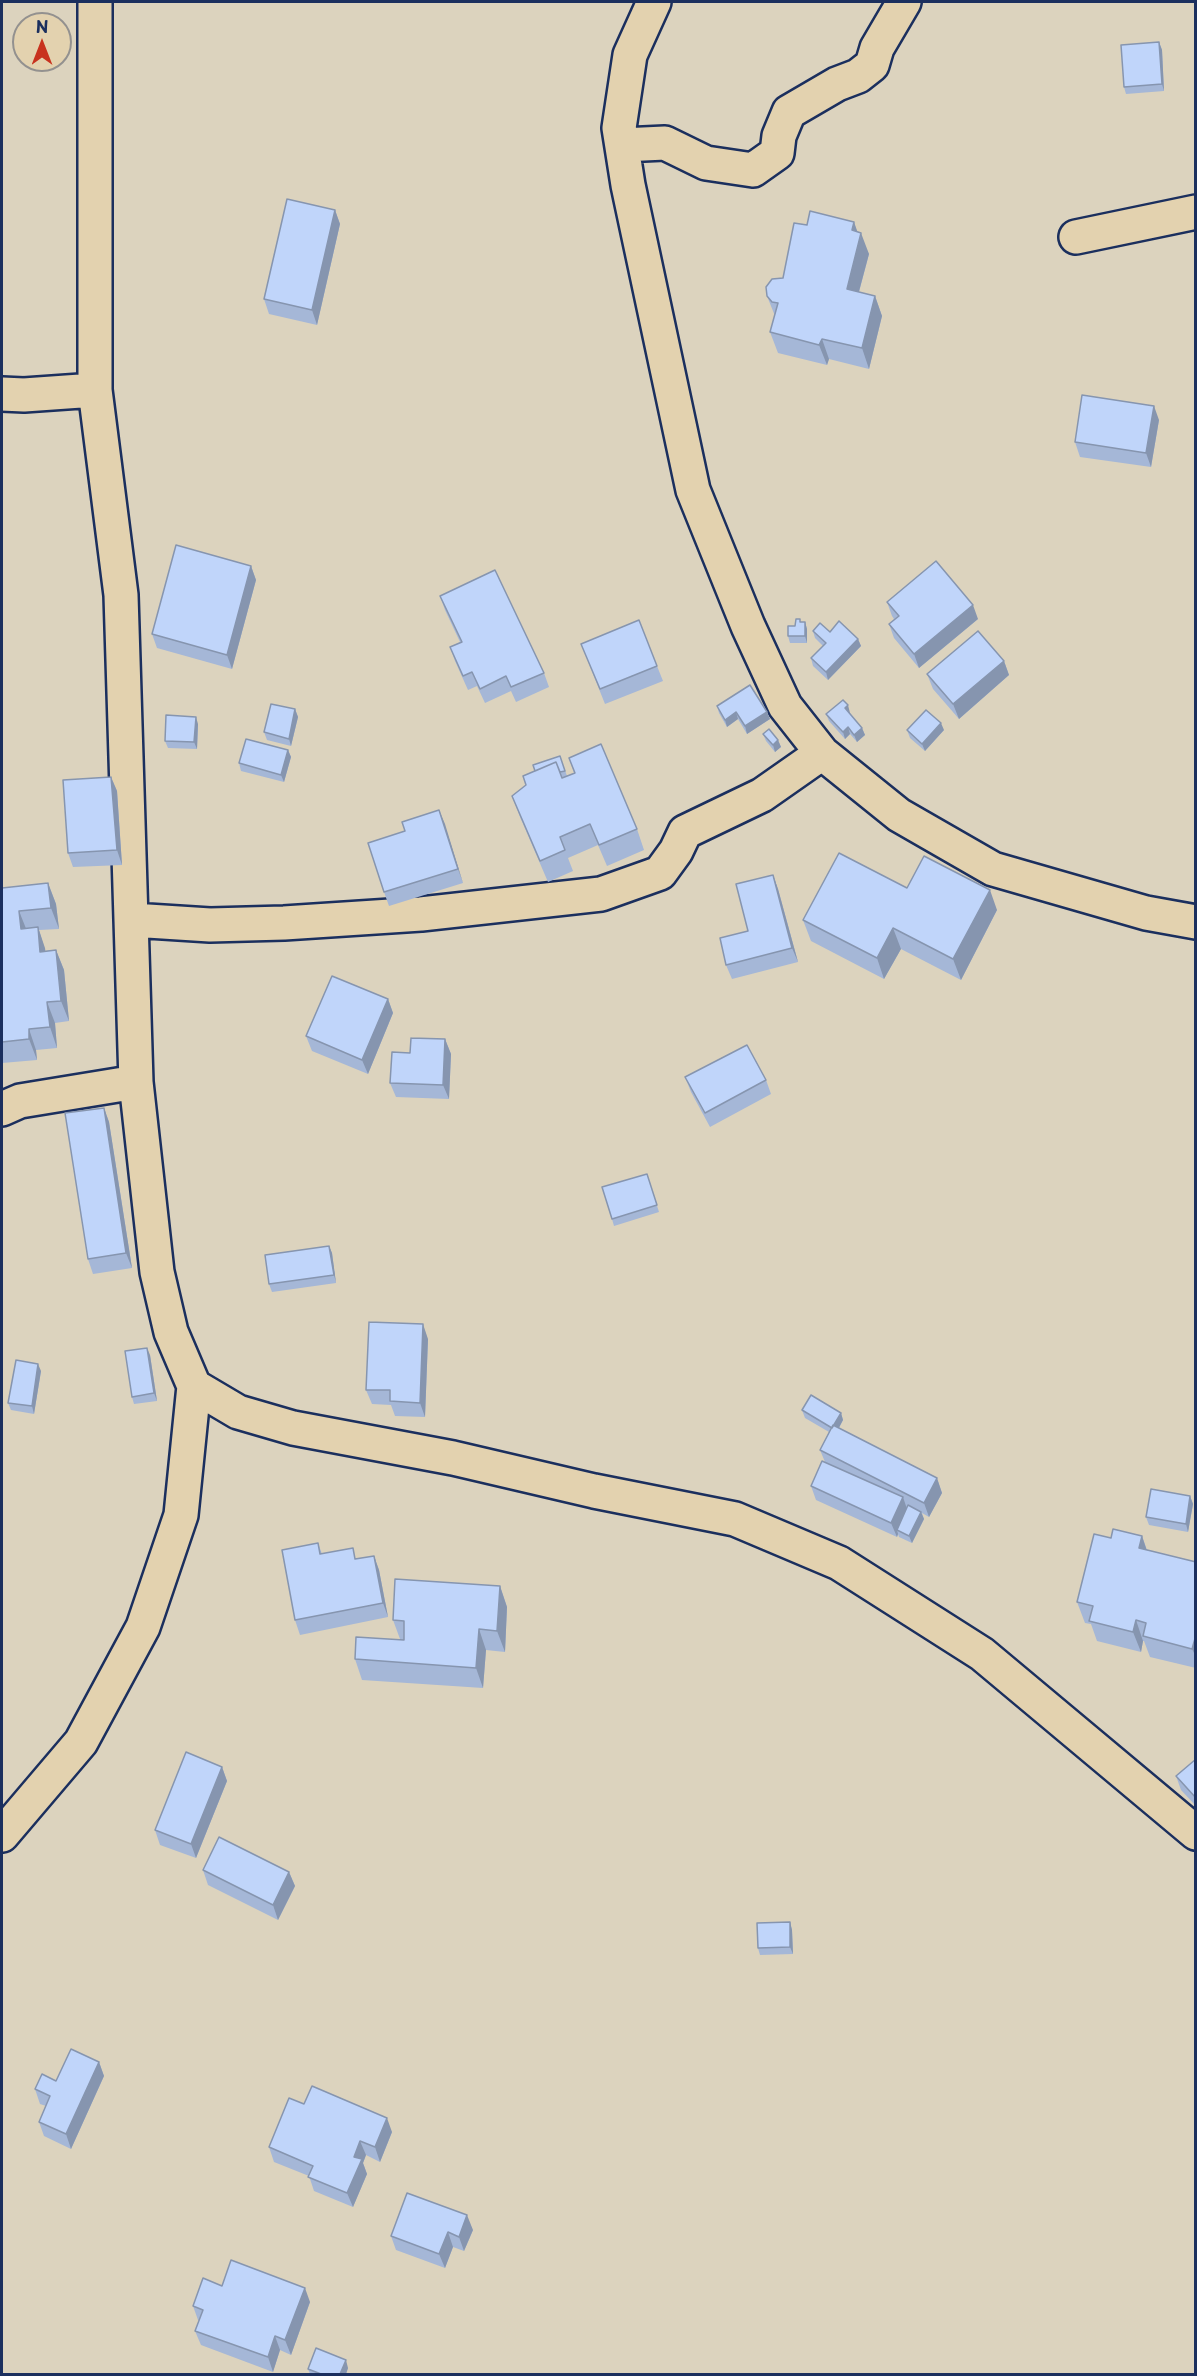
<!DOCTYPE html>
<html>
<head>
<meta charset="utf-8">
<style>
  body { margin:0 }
  #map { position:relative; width:1197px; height:2376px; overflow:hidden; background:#dcd3be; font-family:"Playpen Sans",sans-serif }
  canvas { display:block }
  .frame { position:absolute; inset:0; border:3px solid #1b2f5e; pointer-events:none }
  .north { position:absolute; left:12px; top:12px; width:60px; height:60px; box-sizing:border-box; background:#e3d2af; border:2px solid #93918f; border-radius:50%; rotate:0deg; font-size:16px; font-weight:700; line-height:24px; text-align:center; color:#1b2f5e }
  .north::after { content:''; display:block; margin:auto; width:21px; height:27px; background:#c8321e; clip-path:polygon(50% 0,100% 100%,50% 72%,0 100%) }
</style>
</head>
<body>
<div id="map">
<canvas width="1197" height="2376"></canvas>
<div class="frame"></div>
<div class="north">N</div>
</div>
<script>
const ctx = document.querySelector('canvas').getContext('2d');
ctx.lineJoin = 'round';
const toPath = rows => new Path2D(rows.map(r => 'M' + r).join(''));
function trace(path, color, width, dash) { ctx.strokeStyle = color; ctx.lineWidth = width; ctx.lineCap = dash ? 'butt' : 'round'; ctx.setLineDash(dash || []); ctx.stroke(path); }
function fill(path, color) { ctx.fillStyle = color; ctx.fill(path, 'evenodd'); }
const street = toPath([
  [95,2,95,390,121,595,136,1082,157,1272,171,1332,194,1386,238,1412,293,1428,453,1458,594,1491,735,1519,839,1563,982,1654,1196,1833],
  [654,2,630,55,619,128,628,185,693,490,748,626,785,706,822,753,899,815,993,869,1146,913,1196,922],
  [622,145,665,143,706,163,753,170,777,153,779,136,789,112,837,84,858,76,872,65,877,48,904,2],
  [1076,237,1196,212],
  [2,394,24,395,95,390],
  [132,920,210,925,284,923,421,914,601,894,660,873,676,851,685,832,762,795,822,753],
  [2,1109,20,1101,136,1082],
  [2,1835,81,1742,143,1627,181,1515,194,1386]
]);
trace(street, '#1b2f5e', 38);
trace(street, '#e3d2af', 33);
fill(toPath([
  [1159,42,1162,50,1164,91,1126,94,1124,87],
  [335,210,340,224,317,325,269,314,264,299],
  [854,222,857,232,869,254,859,292,875,296,882,316,869,369,829,359,827,365,778,353,770,332,775,316,767,296,783,278,807,225],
  [1159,420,1151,467,1080,457,1075,442],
  [251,566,256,580,232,669,157,648,152,634],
  [440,596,544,673,549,687,516,702,511,691,485,703,477,686,468,690,455,661,450,647,460,642,445,610],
  [887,602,978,619,919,668,894,638,889,624,894,619,892,616],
  [801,622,805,622,807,629,807,643,790,643,788,636,795,626],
  [813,631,830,632,858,639,861,646,828,680,813,666,811,658,823,646,815,638],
  [581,644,657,666,663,681,605,704],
  [1004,661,1009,675,959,719,933,689,927,674],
  [717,706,767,712,770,719,747,734,738,719,727,727,719,713],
  [295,709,298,717,291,746,267,740,264,732],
  [850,713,862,728,865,735,857,742,850,734,845,739,829,721,826,714],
  [198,724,197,749,168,748,165,741],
  [907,730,944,730,925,751,910,738],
  [763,734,778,740,781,747,775,752,766,741],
  [288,750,291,757,284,782,241,771,239,763],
  [560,756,567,776,574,773,569,758,637,829,644,850,607,866,598,845,568,858,573,871,548,882,520,817,512,796,526,785,535,771],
  [111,777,117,791,122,865,73,867,68,853],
  [439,810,463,883,389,906,384,892,405,831],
  [773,875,778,889,798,962,732,979,726,965,748,931],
  [48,883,56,904,59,929,39,930,45,951,56,950,64,970,69,1021,55,1023,57,1048,36,1050,37,1060,2,1063,2,888],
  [907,888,997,910,961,980,901,949,884,979,811,941,803,920],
  [388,999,393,1013,368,1074,312,1051,306,1036],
  [445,1039,451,1054,449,1099,396,1097,390,1083,410,1053],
  [685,1077,766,1080,771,1094,710,1127,691,1092],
  [104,1108,109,1122,132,1268,93,1274,88,1259],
  [647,1174,659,1212,614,1226,612,1219],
  [329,1246,332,1253,336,1283,272,1292,269,1284],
  [428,1339,425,1417,395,1416,391,1405,372,1404,366,1390],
  [150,1355,157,1401,134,1404,132,1397],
  [41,1371,34,1414,11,1410,8,1403],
  [802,1410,841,1413,843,1420,839,1428,937,1478,942,1493,929,1517,922,1513,924,1519,912,1543,899,1537,898,1534,897,1537,816,1500,811,1486,825,1462,820,1450,829,1432,805,1418],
  [1190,1496,1193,1504,1188,1532,1149,1525,1146,1517],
  [1142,1536,1147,1550,1196,1562,1196,1668,1150,1657,1144,1641,1143,1641,1141,1652,1097,1641,1091,1624,1085,1623,1077,1602,1111,1538],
  [318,1543,322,1554,357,1559,374,1556,379,1570,388,1617,300,1635,295,1620],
  [500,1586,507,1607,505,1652,486,1650,483,1688,362,1680,355,1659,400,1639,393,1620],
  [1196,1759,1196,1806,1181,1790,1176,1776],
  [222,1767,227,1781,196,1858,160,1845,155,1830],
  [203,1870,289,1872,295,1886,278,1920,208,1885],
  [790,1922,792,1930,793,1954,760,1955,758,1948],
  [99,2062,104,2076,71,2149,44,2136,39,2122,46,2106,40,2104,35,2089],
  [304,2104,392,2132,380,2162,366,2155,363,2163,367,2174,353,2207,314,2191,309,2176,274,2162,269,2147],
  [473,2230,464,2251,453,2247,445,2268,396,2250,391,2236],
  [222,2286,310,2302,291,2355,280,2350,273,2372,201,2345,195,2331,199,2321,198,2320,193,2306],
  [348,2368,346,2374,310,2374,308,2369]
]), '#a5b7d7');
fill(toPath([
  [1159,42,1162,50,1164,91,1162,84],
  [335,210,340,224,317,325,312,310],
  [854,222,860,239,861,233,869,254,854,310,847,289,852,230],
  [875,296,882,316,869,369,862,348],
  [822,339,829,359,827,365,819,345],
  [1154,406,1159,420,1151,467,1146,453],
  [251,566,256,580,232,669,227,655],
  [973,605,978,619,919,668,914,654],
  [805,622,807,629,807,643,805,636],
  [858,639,861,646,828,680,826,672],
  [1004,661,1009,675,959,719,953,704],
  [848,705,850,713,847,715,845,708],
  [295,709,298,717,291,746,289,739],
  [736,712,738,719,727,727,725,720],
  [767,712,770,719,747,734,745,726],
  [196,717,198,724,197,749,194,742],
  [941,723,944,730,925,751,922,744],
  [848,727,850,734,845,739,843,732],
  [862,728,865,735,857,742,854,735],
  [778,740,781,747,775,752,773,745],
  [288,750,291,757,284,782,281,775],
  [111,777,117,791,122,865,117,850],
  [439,810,445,824,463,883,458,869],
  [773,875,778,889,798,962,792,948],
  [48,883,56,904,59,929,51,908],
  [990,890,997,910,961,980,953,959],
  [19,911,27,931,21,929],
  [38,927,45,948,48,972,40,952],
  [893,928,901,949,884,979,877,958],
  [56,950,64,970,69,1021,61,1001],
  [388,999,393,1013,368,1074,362,1060],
  [47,1002,55,1023,57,1048,50,1027],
  [29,1029,36,1050,37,1060,29,1039],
  [445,1039,451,1054,449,1099,443,1085],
  [104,1108,109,1122,132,1268,126,1253],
  [329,1246,332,1253,336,1283,334,1275],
  [423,1324,428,1339,425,1417,420,1403],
  [147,1348,150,1355,157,1401,154,1393],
  [38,1364,41,1371,34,1414,32,1406],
  [841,1413,843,1420,835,1435,832,1428],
  [937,1478,942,1493,929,1517,924,1503],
  [1190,1496,1193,1504,1188,1532,1186,1524],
  [903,1497,908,1512,897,1530,898,1534,897,1537,891,1523],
  [921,1512,924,1519,912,1543,909,1536],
  [1142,1536,1149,1557,1139,1548],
  [374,1556,379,1570,388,1617,383,1603],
  [500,1586,507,1607,505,1652,497,1631],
  [1136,1620,1143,1641,1141,1652,1133,1632],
  [479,1629,486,1650,483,1688,476,1668],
  [1196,1635,1196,1657,1192,1649],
  [222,1767,227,1781,196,1858,191,1844],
  [289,1872,295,1886,278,1920,273,1905],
  [790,1922,792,1930,793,1954,790,1947],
  [99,2062,104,2076,71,2149,66,2134],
  [387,2118,392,2132,380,2162,375,2147],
  [360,2141,366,2155,363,2163,367,2174,353,2207,347,2193,354,2157],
  [467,2215,473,2230,464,2251,459,2237],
  [448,2232,453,2247,445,2268,439,2254],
  [305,2288,310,2302,291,2355,285,2340],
  [275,2336,280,2350,273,2372,268,2357],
  [346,2360,348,2368,346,2374,340,2374]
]), '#8695af');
const building = toPath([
  [1159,42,1162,84,1124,87,1121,45,1159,42],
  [287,199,335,210,312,310,264,299,287,199],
  [810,211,854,222,852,230,861,233,847,289,875,296,862,348,822,339,819,345,770,332,778,303,772,302,767,296,766,287,772,279,783,278,794,223,807,225,810,211],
  [1082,395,1154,406,1146,453,1075,442,1082,395],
  [176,545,251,566,227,655,152,634,176,545],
  [936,561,973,605,914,654,889,624,899,616,887,602,936,561],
  [495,570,544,673,511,687,506,676,480,689,472,672,463,676,450,647,462,642,440,596,495,570],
  [796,619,800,619,800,622,805,622,805,636,788,636,788,626,795,626,796,619],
  [639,620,657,666,600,689,581,644,639,620],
  [839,621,858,639,826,672,811,658,826,643,813,631,820,623,830,632,839,621],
  [978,631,1004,661,953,704,927,674,978,631],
  [750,685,767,712,745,726,736,712,725,720,717,706,750,685],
  [843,700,848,705,845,708,862,728,854,735,848,727,843,732,826,714,843,700],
  [271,704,295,709,289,739,264,732,271,704],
  [926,710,941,723,922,744,907,730,926,710],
  [166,715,196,717,194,742,165,741,166,715],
  [769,729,778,740,773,745,763,734,769,729],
  [246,739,288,750,281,775,239,763,246,739],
  [601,744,637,829,599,845,590,824,560,837,565,850,540,861,512,796,526,785,523,776,556,762,562,778,575,773,569,758,601,744],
  [560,756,565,771,560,772,556,762,535,771,533,765,560,756],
  [111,777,117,850,68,853,63,780,111,777],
  [439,810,458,869,384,892,368,843,405,831,402,822,439,810],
  [839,853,907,888,924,856,990,890,953,959,893,928,877,958,803,920,839,853],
  [773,875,792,948,726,965,720,938,748,931,736,884,773,875],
  [48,883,51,908,19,911,21,929,38,927,40,952,56,950,61,1001,47,1002,50,1027,29,1029,29,1039,2,1042,2,888,48,883],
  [332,976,388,999,362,1060,306,1036,332,976],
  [411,1038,445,1039,443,1085,390,1083,392,1052,410,1053,411,1038],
  [747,1045,766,1080,705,1113,685,1077,747,1045],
  [104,1108,126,1253,88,1259,65,1113,104,1108],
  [647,1174,657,1205,612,1219,602,1187,647,1174],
  [329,1246,334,1275,269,1284,265,1255,329,1246],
  [369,1322,423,1324,420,1403,390,1401,390,1390,366,1390,369,1322],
  [147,1348,154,1393,132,1397,125,1351,147,1348],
  [16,1360,38,1364,32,1406,8,1403,16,1360],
  [811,1395,841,1413,832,1428,802,1410,811,1395],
  [833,1425,937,1478,924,1503,820,1450,833,1425],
  [822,1461,903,1497,891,1523,811,1486,822,1461],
  [1151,1489,1190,1496,1186,1524,1146,1517,1151,1489],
  [908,1505,921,1512,909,1536,897,1530,908,1505],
  [1113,1529,1142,1536,1139,1548,1196,1562,1196,1635,1192,1649,1143,1636,1146,1623,1136,1620,1133,1632,1089,1621,1093,1606,1077,1602,1094,1534,1111,1538,1113,1529],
  [318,1543,320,1554,353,1548,355,1559,374,1556,383,1603,295,1620,282,1550,318,1543],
  [395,1579,500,1586,497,1631,479,1629,476,1668,355,1659,356,1637,404,1640,404,1621,393,1620,395,1579],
  [186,1752,222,1767,191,1844,155,1830,186,1752],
  [1196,1759,1196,1798,1176,1776,1196,1759],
  [219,1837,289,1872,273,1905,203,1870,219,1837],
  [790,1922,790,1947,758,1948,757,1923,790,1922],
  [71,2049,99,2062,66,2134,39,2122,50,2096,35,2089,42,2074,56,2081,71,2049],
  [312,2086,387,2118,375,2147,360,2141,354,2157,362,2159,347,2193,308,2177,313,2166,269,2147,289,2098,304,2104,312,2086],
  [407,2193,467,2215,459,2237,448,2232,439,2254,391,2236,407,2193],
  [231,2260,305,2288,285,2340,275,2336,268,2357,195,2331,203,2310,193,2306,203,2278,222,2286,231,2260],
  [316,2348,346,2360,340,2374,321,2374,308,2369,316,2348]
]);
fill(building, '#c0d5fa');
trace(building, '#8695af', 1.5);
</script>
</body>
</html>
